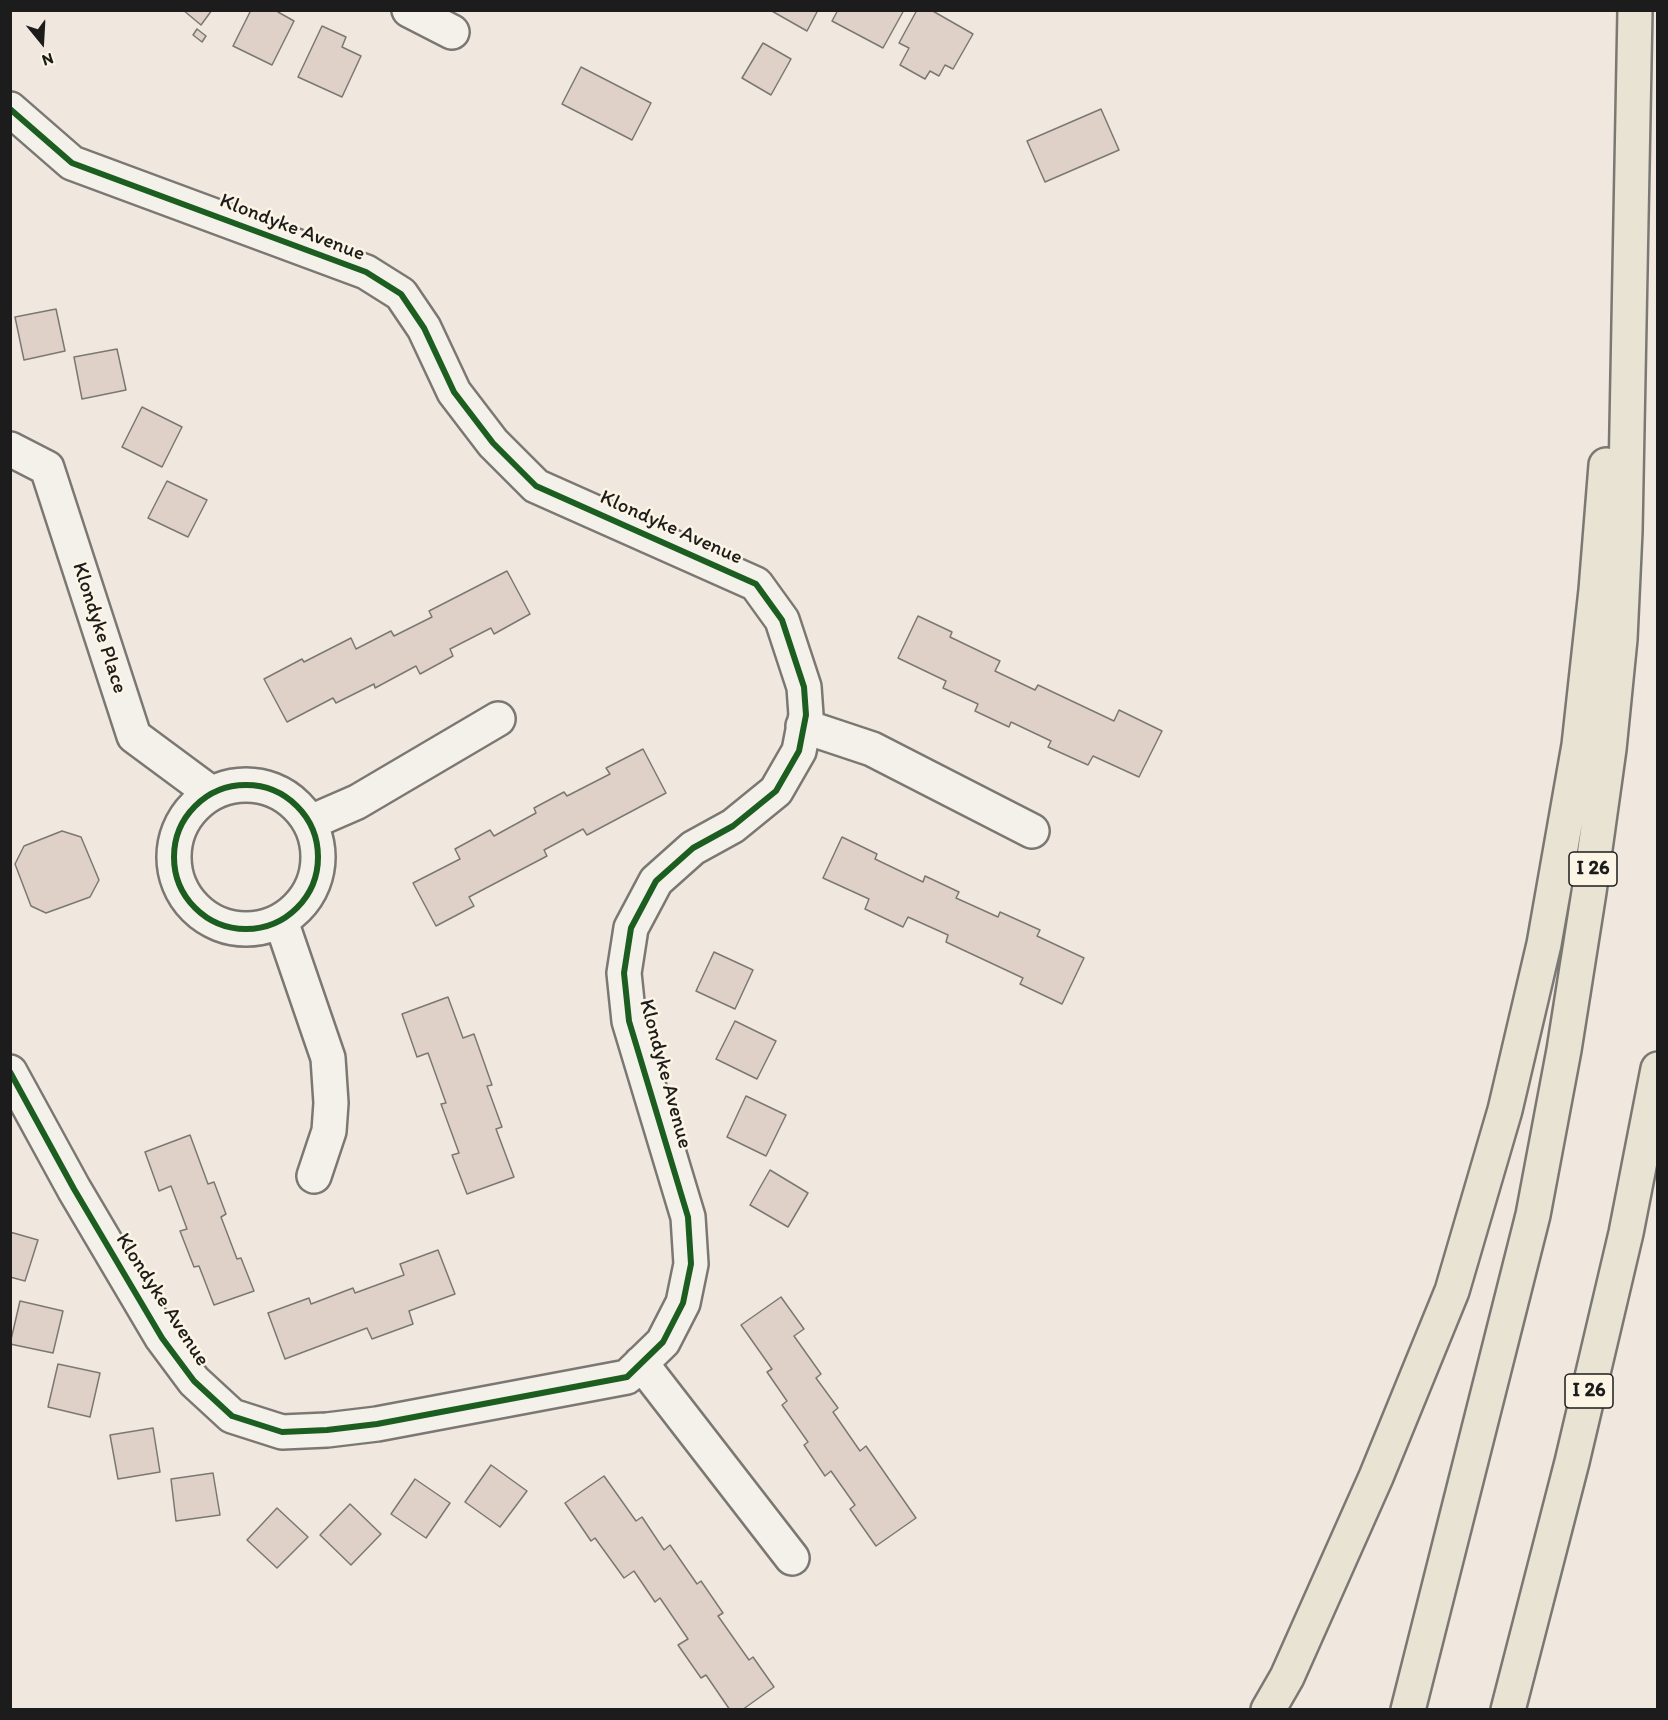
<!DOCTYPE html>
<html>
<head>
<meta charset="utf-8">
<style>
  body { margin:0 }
  #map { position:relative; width:1668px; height:1720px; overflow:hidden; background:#f0e8df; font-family:Itim,sans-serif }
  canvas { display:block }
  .frame { position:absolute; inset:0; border:12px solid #1c1c1c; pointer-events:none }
  .north { position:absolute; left:12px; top:12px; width:60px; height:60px; -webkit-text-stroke:4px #fcf5e5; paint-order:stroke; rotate:162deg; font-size:16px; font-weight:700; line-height:24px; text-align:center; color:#1c1c1c }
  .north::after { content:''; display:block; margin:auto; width:21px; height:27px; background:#1c1c1c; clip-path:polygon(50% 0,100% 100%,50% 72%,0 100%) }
</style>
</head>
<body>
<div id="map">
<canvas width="1668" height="1720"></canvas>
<div class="frame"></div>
<div class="north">N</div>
</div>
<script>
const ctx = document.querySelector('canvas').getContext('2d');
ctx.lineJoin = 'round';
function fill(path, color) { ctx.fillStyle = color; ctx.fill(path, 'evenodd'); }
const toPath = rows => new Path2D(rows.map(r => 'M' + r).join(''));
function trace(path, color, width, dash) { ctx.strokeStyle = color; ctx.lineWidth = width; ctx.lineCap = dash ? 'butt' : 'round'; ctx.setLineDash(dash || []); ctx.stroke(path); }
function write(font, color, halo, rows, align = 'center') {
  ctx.font = font + ' Itim,sans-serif'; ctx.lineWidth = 5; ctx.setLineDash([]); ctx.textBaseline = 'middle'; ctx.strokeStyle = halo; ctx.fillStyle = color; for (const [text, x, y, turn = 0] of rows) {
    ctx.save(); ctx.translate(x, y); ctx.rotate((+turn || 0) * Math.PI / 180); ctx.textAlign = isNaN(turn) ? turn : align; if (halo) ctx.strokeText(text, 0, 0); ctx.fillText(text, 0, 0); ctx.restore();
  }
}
const building = toPath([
  [183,10,212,10,201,25,183,10],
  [251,10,279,10,278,12,294,21,272,65,233,46,251,10],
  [770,10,818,10,807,31,770,10],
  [838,10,904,10,883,48,832,21,838,10],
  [917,10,931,10,973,34,953,69,945,65,939,76,930,71,925,79,900,65,909,48,899,43,917,10],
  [322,26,346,37,342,47,361,56,342,97,298,77,322,26],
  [197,29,206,36,202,42,193,35,197,29],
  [763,43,791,59,771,95,742,78,763,43],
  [581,67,651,103,632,140,562,104,581,67],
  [1101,109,1119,150,1045,182,1027,141,1101,109],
  [56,309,65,351,24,360,15,317,56,309],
  [117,349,126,390,82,399,74,357,117,349],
  [142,407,182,427,162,467,122,447,142,407],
  [167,481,207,500,188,537,148,518,167,481],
  [507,571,530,614,494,634,491,628,450,649,453,656,420,674,416,666,375,688,374,684,336,703,333,698,287,722,264,679,302,659,304,662,351,638,356,649,391,631,394,636,432,617,429,611,507,571],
  [918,616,952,632,950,637,1000,661,995,671,1035,690,1038,685,1114,721,1119,710,1162,731,1139,777,1093,756,1088,765,1048,747,1051,741,1011,722,1009,727,975,711,978,704,943,688,946,681,898,658,918,616],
  [643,749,666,793,587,835,583,829,544,850,547,856,469,897,474,906,436,926,413,883,460,859,455,849,490,830,494,836,536,813,534,808,564,792,567,796,610,774,606,768,643,749],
  [62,831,81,837,99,880,90,897,46,913,31,906,15,864,24,846,62,831],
  [842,837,877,854,875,859,923,882,925,876,959,892,956,898,998,917,1000,912,1040,930,1037,936,1084,958,1062,1004,1020,984,1023,978,946,942,948,935,908,917,903,927,865,909,869,899,823,878,842,837],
  [714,952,753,970,735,1009,696,991,714,952],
  [448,997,463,1038,474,1034,492,1085,487,1086,502,1127,496,1129,514,1177,467,1194,452,1155,459,1153,441,1104,446,1103,428,1053,417,1057,402,1014,448,997],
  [735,1021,776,1041,757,1079,716,1059,735,1021],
  [746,1096,786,1115,766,1156,727,1137,746,1096],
  [190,1135,208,1184,214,1182,226,1214,221,1217,237,1259,241,1258,254,1291,214,1305,199,1266,194,1267,180,1231,187,1229,171,1186,159,1191,145,1152,190,1135],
  [770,1170,808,1193,788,1227,750,1205,770,1170],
  [10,1232,38,1240,25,1281,10,1277,10,1232],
  [438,1250,455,1294,409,1311,413,1324,372,1339,367,1328,285,1359,268,1313,309,1298,311,1304,353,1288,355,1293,404,1275,400,1264,438,1250],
  [781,1297,804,1329,794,1336,821,1374,816,1378,838,1408,833,1412,860,1451,866,1446,916,1518,876,1546,850,1509,855,1505,831,1471,825,1476,804,1445,808,1442,782,1405,787,1401,767,1372,772,1369,741,1325,781,1297],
  [20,1301,63,1311,53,1353,10,1344,20,1301],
  [58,1364,100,1373,90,1417,48,1407,58,1364],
  [153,1428,160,1472,118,1479,110,1435,153,1428],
  [491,1465,527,1491,500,1527,465,1502,491,1465],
  [213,1473,220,1515,176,1521,171,1479,213,1473],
  [604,1476,636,1521,642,1517,664,1550,670,1545,697,1584,701,1581,723,1613,718,1616,749,1660,753,1657,774,1687,742,1710,730,1710,706,1675,701,1678,678,1645,688,1639,660,1598,655,1602,634,1571,624,1578,595,1538,591,1541,565,1503,604,1476],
  [415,1479,450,1503,426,1538,391,1514,415,1479],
  [350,1504,381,1534,351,1565,320,1535,350,1504],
  [277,1508,308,1537,277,1568,247,1540,277,1508]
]);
fill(building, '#dfd1c8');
trace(building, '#7b7874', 1.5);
const minor = toPath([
  [409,10,452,32],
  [10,109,72,163,366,272,401,294,424,328,454,392,493,443,536,486,756,584,782,620,804,687,806,715,799,751,776,791,733,826,693,848,656,881,631,928,624,973,629,1021,688,1217,691,1264,683,1303,663,1342,627,1377,377,1424,327,1430,282,1432,232,1416,194,1381,162,1338,74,1189,10,1072],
  [10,449,47,468,134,736,211,793],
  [803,726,872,749,1032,831],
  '174 857a72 72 0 1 1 144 0a72 72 0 1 1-144 0Z',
  [311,822,357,802,498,719],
  [281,921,328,1058,331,1103,329,1131,314,1176],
  [641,1363,792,1558]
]);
const highway = toPath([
  [1268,1710,1287,1677,1376,1477,1452,1291,1505,1110,1544,944,1579,745,1596,590,1606,465],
  [1408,1710,1533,1215,1564,1050,1589,892,1609,749,1620,639,1625,531,1635,10],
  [1508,1710,1572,1462,1626,1233,1658,1069]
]);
trace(minor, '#7b7874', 38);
trace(highway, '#7b7874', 38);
trace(minor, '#f4f0ea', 33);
trace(highway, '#e8e3d3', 33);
trace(toPath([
  [10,109,72,163,366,272,401,294,424,328,454,392,493,443,536,486,756,584,782,620,804,687,806,715,799,751,776,791,733,826,693,848,656,881,631,928,624,973,629,1021,688,1217,691,1264,683,1303,663,1342,627,1377,377,1424,327,1430,282,1432,232,1416,194,1381,162,1338,74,1189,10,1072],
  '174 857a72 72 0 1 1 144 0a72 72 0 1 1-144 0Z'
]), '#1b5e20', 6);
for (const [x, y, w] of [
  [1593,869,48],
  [1589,1391,48]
]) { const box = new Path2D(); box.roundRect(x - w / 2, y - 17, w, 34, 4.5); ctx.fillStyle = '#fcf5e5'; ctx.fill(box); trace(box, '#1c1c1c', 1.5); }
write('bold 20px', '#1c1c1c', null, [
  ["I 26",1593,869],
  ["I 26",1589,1391]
]);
write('21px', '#1c1c1c', '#fcf5e5', [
  ["Klondyke Avenue",292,228,21],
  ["Klondyke Avenue",671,528,24],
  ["Klondyke Place",99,628,72],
  ["Klondyke Avenue",665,1074,75],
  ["Klondyke Avenue",162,1300,57]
]);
</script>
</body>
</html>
